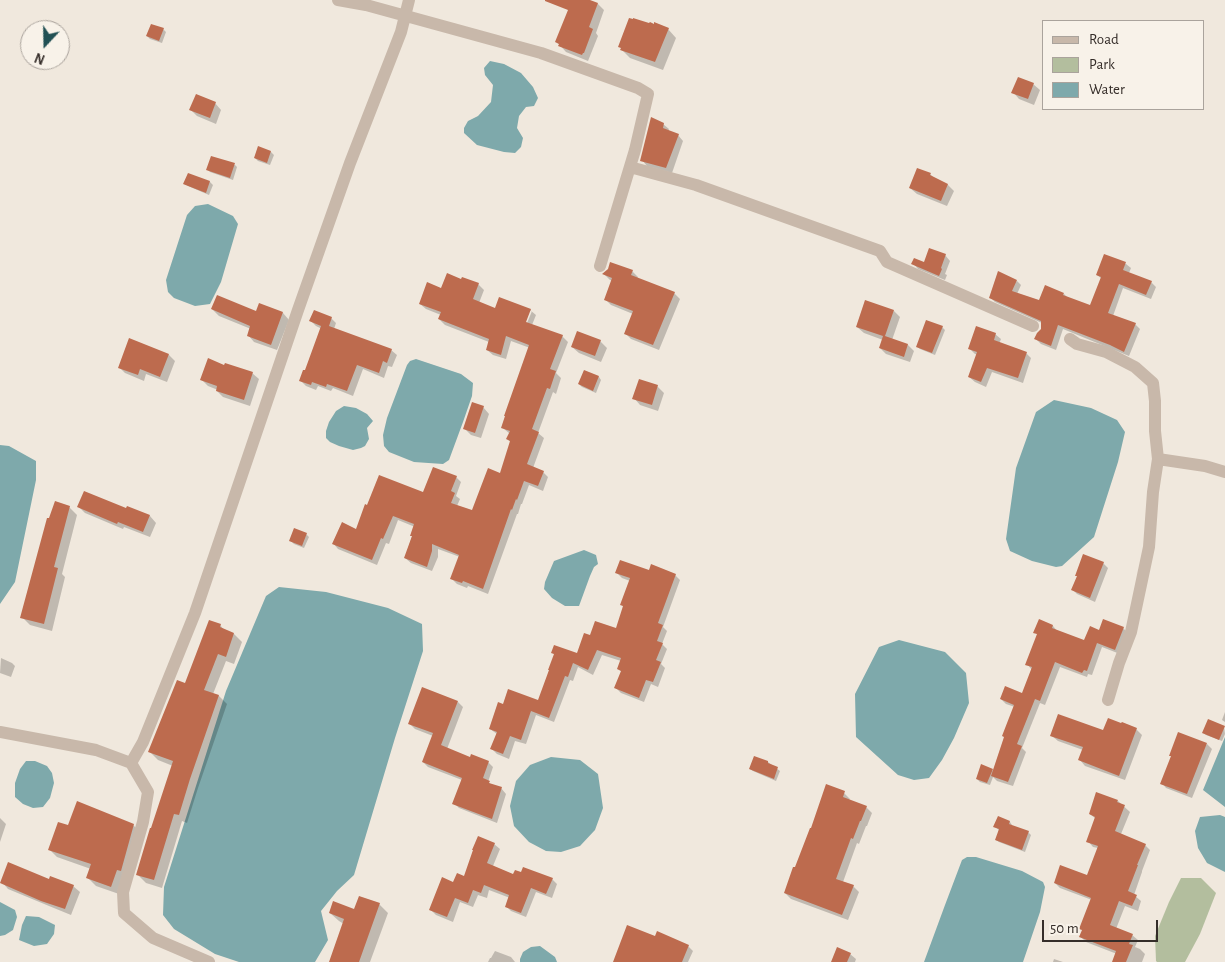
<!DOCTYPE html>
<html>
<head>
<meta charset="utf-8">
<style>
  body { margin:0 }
  #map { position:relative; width:1225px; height:962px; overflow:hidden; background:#f0e8dd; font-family:"Alegreya Sans",sans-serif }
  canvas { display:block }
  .legend { position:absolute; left:1042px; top:20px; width:162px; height:90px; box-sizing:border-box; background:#f8f2e9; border:1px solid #aaa39c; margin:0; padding:6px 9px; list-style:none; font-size:15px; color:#352d29 }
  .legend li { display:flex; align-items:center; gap:10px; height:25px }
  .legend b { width:25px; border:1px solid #aaa39c }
  .north { position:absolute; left:20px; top:20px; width:50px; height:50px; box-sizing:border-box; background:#f8f2e9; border:1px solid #aaa39c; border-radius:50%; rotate:201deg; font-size:14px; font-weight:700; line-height:20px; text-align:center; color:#352d29 }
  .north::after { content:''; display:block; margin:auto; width:18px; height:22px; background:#215054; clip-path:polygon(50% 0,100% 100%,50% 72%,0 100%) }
  .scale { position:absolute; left:1042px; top:920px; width:116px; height:22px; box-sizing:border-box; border:2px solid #352d29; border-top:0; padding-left:6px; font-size:15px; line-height:18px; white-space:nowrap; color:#352d29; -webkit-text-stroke:4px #f8f2e9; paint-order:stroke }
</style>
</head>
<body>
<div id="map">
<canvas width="1225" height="962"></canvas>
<ul class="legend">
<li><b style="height:6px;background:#c8b8aa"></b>Road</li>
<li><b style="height:14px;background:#b3be9e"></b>Park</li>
<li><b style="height:14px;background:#7ea9ab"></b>Water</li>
</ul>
<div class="north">N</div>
<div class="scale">50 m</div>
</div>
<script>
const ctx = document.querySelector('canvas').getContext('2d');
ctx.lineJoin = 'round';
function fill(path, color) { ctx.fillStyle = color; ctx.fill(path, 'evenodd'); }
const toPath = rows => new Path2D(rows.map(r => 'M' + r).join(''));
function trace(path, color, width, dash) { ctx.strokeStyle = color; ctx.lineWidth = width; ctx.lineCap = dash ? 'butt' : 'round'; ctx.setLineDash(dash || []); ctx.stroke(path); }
fill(toPath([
  [1181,878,1201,878,1216,893,1200,934,1185,962,1157,962,1156,961,1155,936,1169,902]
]), '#b3be9e');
fill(toPath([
  [490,61,504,64,521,73,533,87,538,98,534,106,526,107,519,116,517,128,523,138,521,147,515,153,504,152,477,145,464,133,464,128,468,121,478,116,491,102,493,85,485,75,484,68],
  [208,204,233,216,238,224,221,282,210,304,195,306,174,298,168,292,166,280,187,215,195,206],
  [416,359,461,374,473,383,472,396,463,422,449,460,443,464,414,462,389,452,384,446,383,435,387,418,407,365,410,361],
  [1054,400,1091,408,1117,420,1125,432,1118,462,1094,537,1062,566,1056,567,1032,561,1010,551,1006,539,1016,468,1036,412],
  [344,406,356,408,367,414,373,421,367,428,369,439,365,446,361,448,353,450,339,446,330,442,326,438,326,431,329,422,336,411],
  [0,445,9,446,36,461,36,480,15,582,0,604],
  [584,550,596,555,598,564,594,567,590,576,579,606,565,606,552,598,544,589,545,582,554,561],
  [279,587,326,592,388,608,422,624,423,651,395,738,354,875,337,891,321,911,328,940,315,962,239,962,215,954,174,929,163,915,164,887,226,691,266,596],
  [899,640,945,652,966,673,969,703,954,738,942,760,929,778,914,780,898,775,856,737,855,694,879,647],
  [1225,737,1225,807,1203,790],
  [551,757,580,760,598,774,603,808,595,830,580,846,561,852,546,851,529,842,514,826,510,806,516,781,530,765],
  [26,761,35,761,47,766,52,773,54,783,50,798,43,807,33,808,23,804,15,797,15,783,20,769],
  [1220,815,1225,817,1225,872,1207,863,1198,848,1195,831,1200,817],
  [967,857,976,857,1022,871,1043,882,1045,887,1040,912,1023,962,924,962,945,905,962,860],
  [0,902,15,910,17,917,13,930,5,935,0,936],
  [26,916,39,917,55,925,54,934,47,944,34,946,19,940,22,925],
  [540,946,555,957,557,962,520,962,520,959,523,952,531,947]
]), '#7ea9ab');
fill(toPath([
  [570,0,587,0,598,4,604,10,596,33,598,36,588,61,566,52,557,42,569,10],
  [163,29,166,32,162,43,150,39,147,36],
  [668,29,676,38,663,70,630,58,622,50],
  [1033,84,1040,90,1034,105,1019,99,1013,92],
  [215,103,221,110,216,124,197,116,191,110],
  [663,124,669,129,668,132,678,135,683,141,672,173,647,166,642,160],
  [259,148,271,152,274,155,270,165,258,161,255,158],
  [212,157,235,165,237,167,233,180,210,172,208,170],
  [188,174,210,182,213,185,209,195,188,186,185,184],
  [930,174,935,179,948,185,954,191,947,206,917,194,910,188],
  [945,255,950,261,945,274,947,275,945,280,918,269,913,263,925,263],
  [1105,255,1126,264,1131,268,1129,273,1151,282,1156,287,1151,299,1123,288,1113,316,1135,324,1140,329,1129,356,1063,329,1056,350,1041,344,1036,339,1042,329,1042,323,995,302,990,297,1017,281,1021,285,1017,294,1040,302,1064,294,1068,298,1091,307,1102,279,1097,275],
  [609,269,632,271,638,277,637,279,674,293,680,299,659,350,631,339,625,333,633,314,611,305,605,299,613,281,610,280,604,274],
  [478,284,484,290,479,303,496,310,530,310,536,315,532,325,562,336,568,342,556,373,561,378,556,394,553,392,538,433,544,438,533,468,543,472,548,477,543,491,529,485,522,504,521,504,518,514,517,514,488,594,468,586,467,588,457,584,452,579,460,557,438,549,438,557,432,571,411,563,405,558,415,527,398,520,389,544,386,543,377,565,338,549,333,543,456,477,461,482,456,496,460,499,457,506,473,512,501,474,511,443,508,439,510,434,503,428,530,348,511,341,506,359,493,355,487,350,489,342,445,325,439,319,441,315,426,309,420,304,442,289],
  [529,311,532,311,525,328,523,327],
  [260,305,283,313,289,320,277,350,254,342,248,335,251,329,219,316,212,309,257,313],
  [894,311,900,317,892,340,908,345,914,351,910,362,886,354,880,348,883,340,864,333,857,327],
  [331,318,336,323,334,329,391,350,397,355,392,367,388,366,384,378,363,369,353,396,333,388,331,391,318,386,316,390,306,386,300,380,305,372,322,329,316,326,311,321],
  [942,327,945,330,935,355,920,349,917,346],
  [995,334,1001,339,999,344,1026,353,1031,358,1023,383,992,372,986,387,975,382,969,377,978,355,975,354,970,349],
  [600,341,607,348,601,362,579,353,572,347],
  [169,355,175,361,167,382,146,374,144,381,125,373,119,367],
  [225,366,252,373,259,379,250,406,223,397,217,391,218,390,208,386,201,379],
  [584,371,599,377,601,380,596,393,582,387,579,384],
  [657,386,664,393,658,411,640,405,634,398],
  [483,407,489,414,481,438,471,435,465,429],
  [69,507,77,515,62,574,65,577,52,631,30,625,22,617],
  [79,507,127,510,128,507,150,516,156,523,150,537,124,527,123,529,85,513],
  [306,534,309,537,304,548,294,544,291,541],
  [1103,563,1108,568,1095,602,1077,594,1073,590,1078,577,1076,575],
  [650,572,675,575,680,580,663,627,667,631,662,644,667,649,661,664,665,668,658,687,651,684,644,702,621,693,616,688,622,672,619,669,621,661,602,655,593,675,578,667,573,681,570,680,554,722,536,715,526,744,515,741,509,759,497,754,492,749,497,734,490,729,504,706,539,702,555,655,552,652,577,654,590,637,616,630,624,607,621,604,630,581,622,578,617,573],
  [1040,621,1053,626,1058,632,1085,642,1099,631,1123,628,1128,633,1120,654,1102,647,1092,675,1088,674,1087,677,1060,667,1045,705,1040,703,1022,748,1026,752,1013,786,997,781,993,777,990,785,980,782,977,779,992,770,994,772,1015,707,1006,704,1001,699,1023,694,1032,670,1027,664,1038,635,1035,632],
  [220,625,225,631,234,634,242,642,234,664,226,661,213,694,219,696,227,704,198,788,187,823,182,821,162,888,146,883,138,875,173,766,158,760,150,752,186,685],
  [1,658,12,663,15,666,11,677,0,673],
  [458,702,463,707,447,749,471,759,488,762,493,767,488,782,493,786,501,788,506,794,497,823,459,808,454,803,462,780,428,767,423,762,433,736,415,729,410,724],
  [1225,712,1225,722,1222,720],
  [1224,727,1225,734,1222,741,1206,735,1204,733],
  [1136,729,1142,735,1125,780,1085,766,1080,760,1083,750,1058,741,1052,736],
  [1207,744,1212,749,1192,798,1166,788,1162,783],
  [768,762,780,771,776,781,753,771,750,769],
  [844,793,850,799,849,800,866,807,872,813,867,826,866,826,859,844,857,843,843,882,853,886,859,892,848,920,791,899,785,893,796,869],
  [1097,794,1118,801,1130,812,1121,834,1145,845,1150,850,1142,871,1142,872,1134,895,1141,901,1138,911,1125,906,1116,929,1132,935,1138,940,1135,947,1140,949,1145,954,1142,962,1113,962,1117,954,1086,942,1081,937,1092,900,1060,888,1055,883,1087,877,1098,848,1093,847,1088,841,1096,819,1090,814],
  [0,818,6,824,0,842],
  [998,818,1010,822,1012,825,1012,827,1028,832,1031,835,1025,852,999,842,996,840,999,830,995,827],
  [133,825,141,833,119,894,96,886,88,878,91,869,57,857,50,850,69,827],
  [494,844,500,849,493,866,514,875,552,879,557,884,552,898,536,892,526,917,511,911,506,906,510,898,489,890,487,898,478,895,473,907,460,902,453,922,436,915,431,910,454,884,465,878],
  [50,881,73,886,80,892,71,915,49,906,8,889,2,882],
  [379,904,388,913,370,962,330,962,344,924,339,921,330,913,354,911],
  [656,938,688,946,693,951,688,962,614,962],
  [495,951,511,957,515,962,488,962,490,958,491,958],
  [850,954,856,959,855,962,833,962],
  [1054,959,1063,962,1053,962]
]), '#0003');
fill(toPath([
  [545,0,590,0,598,3,589,27,593,29,584,53,583,53,582,55,558,46,559,44,555,42,568,10,545,1],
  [629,18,633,19,633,18,649,23,650,22,654,24,654,22,669,28,655,62,620,50,621,48,618,47],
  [151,24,164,28,159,41,146,36],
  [1018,77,1034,83,1028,99,1011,93],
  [196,94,216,102,210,118,189,110],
  [651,117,664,123,663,128,679,134,666,168,640,161],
  [258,146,271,151,267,163,254,158],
  [211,156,235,163,230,178,206,170],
  [917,168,931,173,930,175,948,184,941,201,909,188],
  [188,173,210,181,206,193,183,184],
  [929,248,946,254,941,268,942,269,939,276,911,264,914,258,924,262],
  [1104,254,1126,262,1123,270,1152,281,1146,295,1119,284,1108,313,1136,323,1124,352,1110,345,1058,325,1051,346,1034,339,1037,333,1041,329,1041,321,989,298,998,271,1017,280,1012,291,1039,300,1045,285,1064,293,1063,295,1090,305,1101,277,1096,275],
  [610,262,633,270,631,275,675,292,653,345,624,334,633,311,604,300,612,278,602,274,608,269],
  [447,273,461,279,462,277,479,283,473,299,495,308,499,297,531,309,526,322,563,335,550,369,556,371,550,389,547,388,532,429,539,432,527,464,544,471,538,486,524,481,517,500,516,499,512,510,511,509,483,589,463,581,462,583,450,579,459,555,432,544,432,551,427,567,404,558,412,536,410,536,414,524,393,516,383,539,381,538,372,560,332,544,342,522,356,529,365,504,367,505,379,475,423,492,433,467,457,476,451,491,455,493,451,503,472,510,488,468,500,473,510,441,506,439,510,431,501,428,505,416,504,416,529,345,506,336,501,355,486,350,489,339,438,319,441,312,419,304,427,282,441,288],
  [217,295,256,311,259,303,283,312,271,345,247,336,250,326,211,309],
  [865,300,894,310,885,336,908,344,904,357,879,348,883,336,856,327],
  [314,310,332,317,329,326,392,349,387,363,383,361,379,373,357,365,347,391,327,384,326,387,312,382,311,385,299,381,303,370,305,370,321,326,309,321],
  [926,320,943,326,932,353,916,347],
  [976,326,996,333,994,340,1027,352,1018,378,987,368,981,382,968,377,977,352,968,349],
  [577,331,601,340,595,356,571,347],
  [129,338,169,354,160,377,140,369,138,375,118,368],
  [208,358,224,365,225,363,253,372,244,400,216,391,217,386,200,380],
  [584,370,599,376,593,391,578,384],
  [639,379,658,385,652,405,632,399],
  [472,402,484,406,475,433,463,429],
  [84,491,126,508,127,506,150,515,143,532,118,522,117,524,77,507],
  [55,501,70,506,54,567,58,568,44,624,20,618,47,518,49,518],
  [294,528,307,533,302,546,289,541],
  [1083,554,1104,562,1090,598,1071,590,1077,576,1075,576],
  [620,560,649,570,651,564,676,574,658,623,663,625,657,641,663,643,656,660,661,662,653,682,646,680,639,698,614,688,621,671,617,669,621,658,597,650,588,670,573,663,568,677,565,676,549,718,531,711,521,740,510,736,503,754,490,749,497,732,489,729,498,702,503,704,508,689,538,700,549,670,548,670,554,654,551,653,554,645,577,653,584,633,590,635,595,621,616,628,623,606,620,605,630,578,615,573],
  [1039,619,1053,625,1052,628,1084,640,1090,626,1099,630,1103,619,1124,627,1115,650,1097,643,1087,671,1084,670,1082,673,1055,662,1040,701,1035,699,1017,744,1022,746,1008,782,991,776,1004,737,1002,736,1014,705,1000,699,1005,686,1022,693,1032,667,1025,665,1037,634,1033,633],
  [209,620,221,624,220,627,234,633,226,657,218,654,204,690,219,695,190,779,179,815,174,814,154,880,136,875,150,828,151,828,173,761,148,752,177,680,185,683],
  [422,687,458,701,441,745,470,757,471,754,489,761,483,778,490,781,489,783,502,787,492,819,452,804,462,778,422,762,433,733,408,724],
  [1058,714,1103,730,1108,718,1121,723,1122,722,1137,728,1119,776,1078,760,1083,747,1050,736],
  [1208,719,1225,726,1219,740,1202,733],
  [1178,732,1207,743,1187,794,1160,784,1171,756,1169,756],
  [754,756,768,761,768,763,778,767,774,779,749,769],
  [981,764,993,769,987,783,976,779],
  [826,784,845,791,843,797,867,806,861,821,860,821,853,839,851,838,836,879,854,885,842,915,784,893,793,867,795,867,810,828,811,828],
  [1096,792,1118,800,1117,802,1125,805,1115,831,1146,844,1137,865,1138,865,1128,891,1137,895,1132,906,1119,901,1110,925,1133,934,1129,944,1133,945,1126,962,1112,962,1116,951,1079,937,1082,930,1079,929,1091,898,1054,883,1060,865,1087,875,1098,846,1086,842,1095,817,1089,814],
  [77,801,134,824,121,871,117,870,111,887,86,878,91,864,48,850,58,822,68,825],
  [998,816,1010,821,1009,824,1029,831,1022,850,995,840,999,829,993,827],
  [478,836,495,843,487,863,513,874,515,870,521,872,523,867,553,878,546,894,531,888,521,913,505,907,509,895,484,885,481,893,473,890,468,903,455,898,447,917,429,910,442,877,453,882,457,873,464,876,473,850,472,850],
  [8,862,49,879,50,876,74,885,65,909,41,901,0,883],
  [359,896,380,903,359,962,329,962,344,919,329,913,333,901,354,909],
  [627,925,655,936,657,931,689,945,682,962,613,962],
  [837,947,851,953,847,962,831,962]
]), '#bd6b4e');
trace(toPath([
  [338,0,366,5,541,53,638,88,648,94,635,150,600,266],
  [630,167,696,185,880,251,887,262,1033,326],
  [1070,339,1077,344,1106,352,1135,367,1153,383,1155,401,1155,431,1158,459,1153,492,1149,547,1131,632,1119,663,1108,700],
  [1158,459,1205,466,1225,472],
  [0,732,96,750,131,763,148,792,143,822,123,892,124,913,153,938,209,962],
  [131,763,143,742,195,613,298,310,350,163,401,32,409,0]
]), '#c8b8aa', 12);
</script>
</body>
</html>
